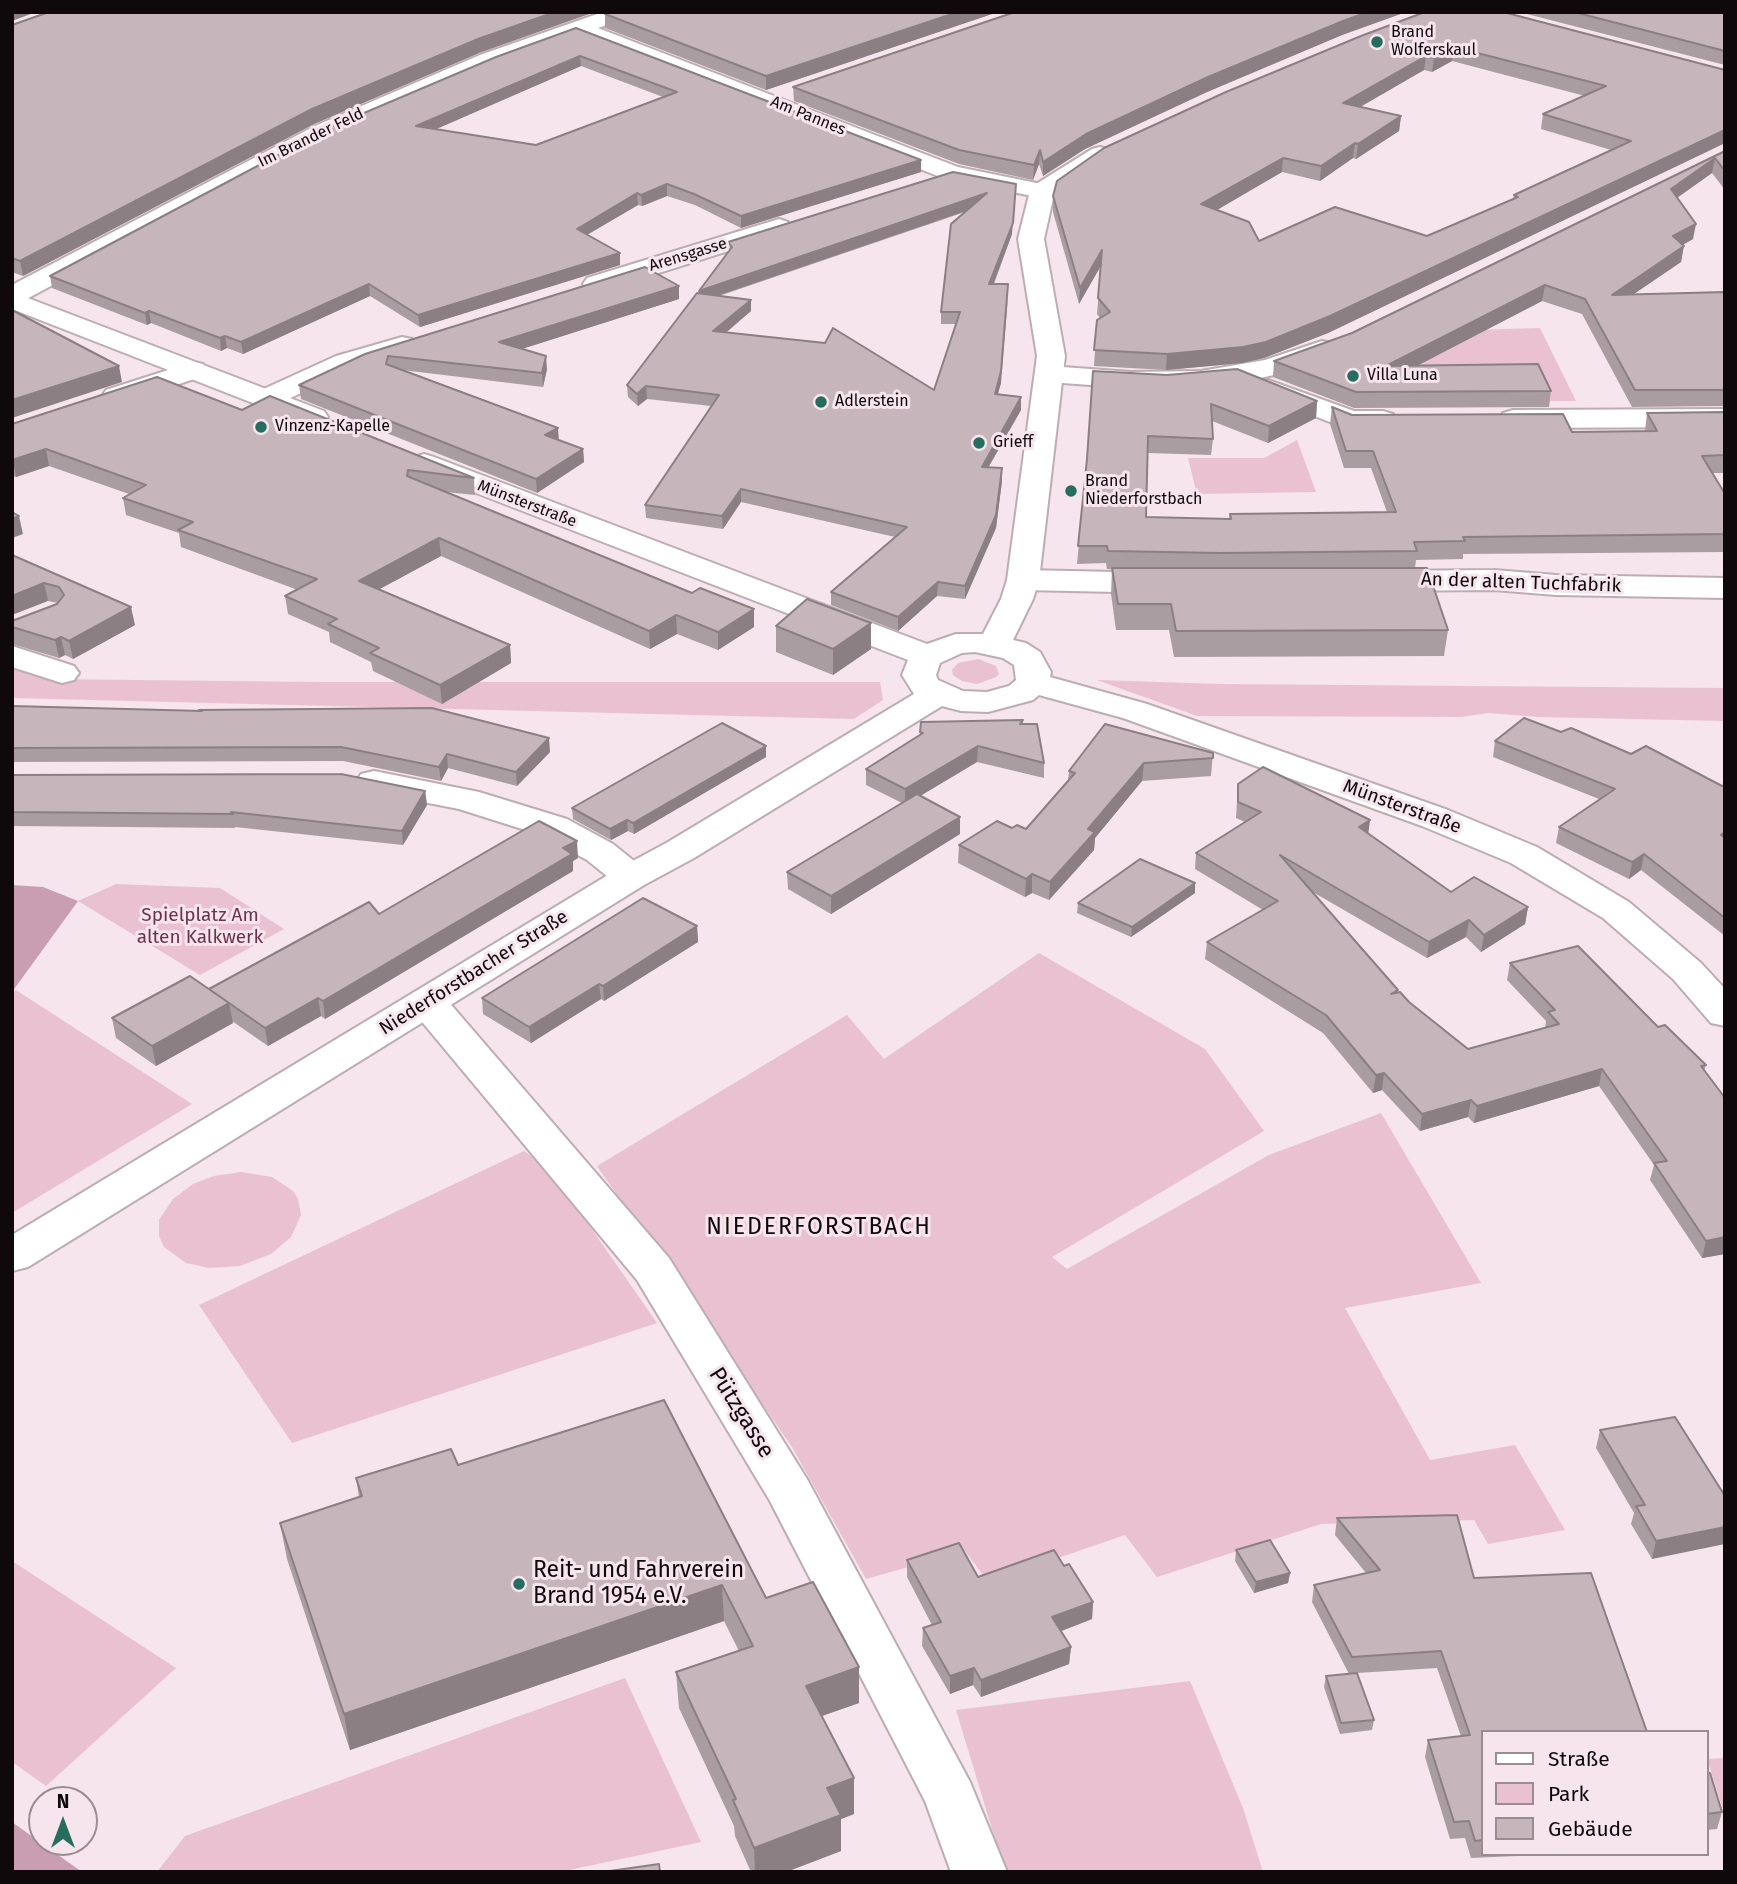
<!DOCTYPE html>
<html>
<head>
<meta charset="utf-8">
<style>
  body { margin:0 }
  #map { position:relative; width:1737px; height:1884px; overflow:hidden; background:#f6e5ec; font-family:"Fira Sans",sans-serif }
  canvas { display:block }
  .frame { position:absolute; inset:0; border:14px solid #0f090c; pointer-events:none }
  .legend { position:absolute; left:1481px; top:1730px; width:228px; height:126px; box-sizing:border-box; background:#f6e5ec; border:2px solid #9a8d92; margin:0; padding:9px 12px; list-style:none; font-size:21px; color:#0f090c }
  .legend li { display:flex; align-items:center; gap:14px; height:35px }
  .legend b { width:35px; border:2px solid #9a8d92 }
  .north { position:absolute; left:28px; top:1786px; width:70px; height:70px; box-sizing:border-box; background:#f6e5ec; border:2px solid #9a8d92; border-radius:50%; rotate:0deg; font-size:19px; font-weight:700; line-height:28px; text-align:center; color:#0f090c }
  .north::after { content:''; display:block; margin:auto; width:24px; height:32px; background:#266c5f; clip-path:polygon(50% 0,100% 100%,50% 72%,0 100%) }
</style>
</head>
<body>
<div id="map">
<canvas width="1737" height="1884"></canvas>
<div class="frame"></div>
<ul class="legend">
<li><b style="height:9px;background:#fff"></b>Straße</li>
<li><b style="height:19px;background:#e9c1d1"></b>Park</li>
<li><b style="height:19px;background:#c6b6bc"></b>Gebäude</li>
</ul>
<div class="north">N</div>
</div>
<script>
const ctx = document.querySelector('canvas').getContext('2d');
ctx.lineJoin = 'round';
function fill(path, color) { ctx.fillStyle = color; ctx.fill(path, 'evenodd'); }
const toPath = rows => new Path2D(rows.map(r => 'M' + r).join(''));
function trace(path, color, width, dash) { ctx.strokeStyle = color; ctx.lineWidth = width; ctx.lineCap = dash ? 'butt' : 'round'; ctx.setLineDash(dash || []); ctx.stroke(path); }
function write(font, color, halo, rows, align = 'center') {
  ctx.font = font + ' "Fira Sans",sans-serif'; ctx.lineWidth = 6; ctx.setLineDash([]); ctx.textBaseline = 'middle'; ctx.strokeStyle = halo; ctx.fillStyle = color; for (const [text, x, y, turn = 0] of rows) {
    ctx.save(); ctx.translate(x, y); ctx.rotate((+turn || 0) * Math.PI / 180); ctx.textAlign = isNaN(turn) ? turn : align; if (halo) ctx.strokeText(text, 0, 0); ctx.fillText(text, 0, 0); ctx.restore();
  }
}
fill(toPath([
  [1540,328,1576,401,1545,401,1395,373,1472,330],
  [1297,440,1316,492,1197,494,1188,458,1264,458],
  [978,659,996,666,999,674,996,677,977,684,962,681,953,675,952,670,958,663],
  [12,669,46,679,319,682,880,682,883,700,854,719,12,698],
  [1097,680,1220,684,1725,688,1725,721,1539,717,1488,713,1461,717,1197,716],
  [116,884,220,888,284,929,200,975,78,901],
  [1039,953,1205,1049,1264,1131,1052,1257,1067,1269,1269,1155,1381,1113,1481,1283,1345,1308,1430,1460,1515,1445,1565,1530,1488,1544,1474,1520,1321,1524,1157,1577,1125,1535,988,1582,965,1551,866,1579,792,1447,597,1166,847,1015,884,1059],
  [16,990,192,1104,12,1213,12,992],
  [524,1151,550,1169,657,1323,292,1443,199,1305],
  [241,1172,272,1177,293,1191,298,1199,301,1215,291,1237,271,1254,240,1266,209,1268,186,1263,164,1247,159,1236,159,1220,173,1199,193,1184,214,1176],
  [12,1561,176,1668,46,1786,12,1762],
  [625,1678,701,1842,560,1872,157,1872,185,1836],
  [1190,1681,1243,1808,1263,1872,1005,1872,956,1710],
  [1725,1758,1725,1816,1707,1759]
]), '#e9c1d1');
fill(toPath([
  [12,885,43,887,78,901,12,992],
  [12,1822,82,1872,12,1872]
]), '#c99eb0');
const minor = toPath([
  [603,12,634,12,631,16,598,28,958,167,1051,186,1054,191,1051,196,1042,198,943,178,577,36,496,65,331,136,21,302,12,304,12,285,315,126,480,55,603,12],
  [779,219,788,222,792,227,788,232,605,290,596,292,587,290,583,284,587,278,779,219],
  [402,337,412,339,416,345,412,351,356,368,277,404,267,407,257,404,253,398,257,392,336,356,402,337],
  [1322,341,1332,343,1336,349,1332,355,1283,373,1242,382,1201,387,1131,388,1049,382,1039,380,1035,374,1039,368,1049,366,1131,372,1201,371,1265,360,1322,341],
  [193,362,203,364,207,370,203,376,116,405,106,402,102,396,106,390,193,362],
  [1268,380,1354,411,1383,411,1393,414,1397,420,1393,426,1383,429,1340,426,1258,394,1254,388,1258,382,1268,380],
  [1725,409,1725,427,1513,428,1503,425,1499,419,1503,413,1513,410,1725,409],
  [1023,570,1164,573,1175,576,1180,583,1175,590,1164,593,1023,590,1012,587,1007,580,1012,573,1023,570],
  [1494,570,1556,575,1725,578,1725,598,1556,595,1494,590,1378,591,1367,588,1362,581,1367,574,1378,571,1494,570],
  [12,646,74,666,79,673,74,680,62,683,12,667,12,646],
  [374,771,479,792,567,819,613,844,644,869,650,877,644,885,631,888,618,885,587,860,541,835,459,809,361,790,356,782,361,774,374,771],
  [427,990,441,993,669,1258,807,1479,970,1782,1007,1872,951,1872,925,1801,770,1501,637,1280,413,1011,407,1002,413,993,427,990]
]);
const tertiary = toPath([
  [1100,147,1108,149,1112,154,1108,159,1054,194,1044,239,1065,356,1039,580,1033,599,1013,640,1026,643,1040,652,1051,672,1050,677,1147,704,1448,810,1537,847,1629,902,1701,963,1725,989,1725,1026,1711,1023,1673,979,1603,918,1511,863,1422,826,1123,718,1039,695,1033,700,988,712,961,711,942,706,694,858,644,885,28,1267,12,1271,12,1235,618,869,668,842,914,694,902,675,908,660,414,469,409,463,414,457,424,454,434,457,927,644,956,634,983,634,1001,599,1007,580,1037,356,1018,239,1030,191,1033,186,1092,149,1100,147],
  [975,652,1003,658,1014,665,1016,680,1009,686,987,692,963,691,938,680,936,675,940,663,962,653,975,652],
  [12,292,324,411,328,417,324,423,314,426,304,423,12,309,12,292]
]);
trace(minor, '#bdadb3', 4);
trace(tertiary, '#bdadb3', 4);
fill(minor, '#fff');
fill(tertiary, '#fff');
fill(toPath([
  [611,12,998,12,766,90,605,28,605,14],
  [1015,12,1406,12,1342,35,1207,92,1085,149,1043,176,1039,164,1033,180,959,164,794,101,793,87],
  [1425,12,1725,70,1725,143,1328,333,1264,358,1242,363,1166,370,1094,366,1097,320,1100,318,1097,314,1101,266,1079,304,1053,212,1053,196],
  [1452,61,1585,96,1543,114,1541,129,1611,150,1514,195,1513,199,1427,236,1259,241,1216,210,1282,172,1320,181,1353,158,1356,159,1399,131,1401,116,1360,107,1424,70,1432,72],
  [1519,12,1725,12,1725,65],
  [12,25,479,53,314,124,23,276,12,272],
  [576,28,921,172,741,228,695,205,667,196,642,206,638,205,587,235,620,253,620,265,420,327,370,296,243,354,227,348,221,351,151,323,147,325,52,288,50,276],
  [581,66,663,97,536,145,436,129],
  [1725,151,1725,190,1712,173,1677,198,1693,239,1683,245,1681,262,1633,294,1725,292,1725,406,1632,407,1582,314,1542,301,1416,366,1551,391,1549,407,1354,408,1273,377,1274,361,1352,333],
  [953,172,1012,234,994,284,1001,383,998,394,1021,410,988,468,1002,468,1002,481,996,528,965,599,937,596,898,631,831,605,831,592,895,537,741,502,723,529,646,518,645,505,711,406,647,399,638,406,628,397,627,385,699,293,729,251,728,242],
  [965,212,941,312,941,324,956,324,934,390,825,343,726,332,751,311,751,300,719,296],
  [679,299,521,349,547,369,543,387,402,370,558,428,558,440,583,449,584,462,537,493,301,399,299,385,365,354],
  [1093,371,1317,401,1316,418,1268,443,1212,421,1213,439,1211,455,1148,453,1146,517,1229,519,1230,514,1387,512,1371,468,1344,468,1330,424,1332,407,1352,415,1572,432,1645,431,1647,413,1725,412,1725,473,1712,473,1725,494,1725,552,1463,554,1463,559,1416,560,1415,568,1448,630,1444,656,1174,657,1169,630,1116,630,1111,594,1112,569,1107,569,1106,563,1077,564,1087,459],
  [242,410,474,478,475,495,446,492,692,593,754,609,754,627,718,650,677,634,650,649,441,556,378,590,510,645,511,663,442,704,373,671,371,662,330,642,329,632,288,614,285,596,298,590,181,547,179,533,126,515,123,498,129,494,49,466,16,477,12,476,12,424],
  [12,555,135,625,73,659,65,655,59,658,12,644,12,621,58,603,48,601],
  [871,623,871,649,833,675,776,652,776,626],
  [12,706,199,711,199,710,550,752,517,786,448,768,441,781,343,761,12,762],
  [1023,720,1023,724,1044,763,1044,778,977,762,920,796,960,834,831,914,788,889,787,872,902,803,866,785,866,769,920,735,921,722],
  [1561,732,1631,754,1722,786,1725,785,1725,936,1641,870,1629,879,1556,843,1559,827,1599,799,1493,757,1495,741],
  [766,746,766,757,634,834,628,831,611,840,573,819,572,808],
  [1213,753,1211,776,1142,781,1095,838,1094,850,1049,900,1032,893,1025,897,958,863,959,845,1012,828,1026,829,1068,781,1069,771],
  [12,775,425,791,427,805,403,845,235,827,235,828,12,826],
  [1238,784,1368,834,1451,892,1528,907,1525,924,1481,952,1466,937,1427,958,1311,891,1397,992,1468,1049,1545,1028,1546,1021,1507,980,1510,963,1658,1027,1706,1065,1704,1071,1725,1098,1725,1254,1702,1258,1650,1180,1654,1165,1599,1086,1474,1123,1468,1117,1420,1131,1382,1090,1373,1093,1323,1033,1205,959,1207,942,1263,910,1195,869,1196,853,1245,822,1236,818],
  [578,858,573,861,573,871,325,1019,321,1016,268,1046,232,1021,233,1023,156,1066,116,1038,112,1018,209,989,379,914],
  [1195,883,1195,893,1131,937,1077,913,1078,903],
  [697,926,698,942,604,1001,601,999,531,1043,483,1014,482,998],
  [1600,1430,1725,1496,1652,1559,1631,1524,1634,1513,1596,1448],
  [458,1465,766,1598,859,1667,859,1703,822,1716,854,1814,841,1819,841,1851,786,1872,751,1872,735,1836,734,1826,679,1708,676,1672,739,1651,724,1621,350,1750,287,1559,280,1523,359,1497,356,1478],
  [1457,1515,1483,1732,1483,1854,1540,1855,1471,1858,1465,1838,1450,1839,1425,1757,1428,1740,1461,1736,1437,1668,1357,1673,1374,1720,1372,1730,1340,1734,1324,1687,1326,1676,1349,1674,1312,1602,1314,1585,1366,1573,1335,1535,1337,1518],
  [1236,1550,1290,1573,1288,1583,1254,1593,1235,1561],
  [907,1560,978,1577,1064,1566,1093,1602,1092,1619,1061,1631,1071,1647,1069,1664,981,1697,973,1685,950,1694,922,1646,923,1628,932,1625,907,1577],
  [1707,1773,1722,1812,1717,1829,1707,1830]
]), '#aa9da2');
fill(toPath([
  [12,12,36,12,12,21],
  [555,12,595,12,479,53,314,124,23,276,20,261,312,109,478,39],
  [958,12,998,12,766,90,766,76],
  [1368,12,1406,12,1342,35,1207,92,1085,149,1043,176,1043,162,1086,134,1208,77,1343,21],
  [1454,47,1452,61,1432,72,1434,58],
  [580,56,581,66,418,137,416,126],
  [1426,56,1424,70,1341,118,1343,103],
  [1401,116,1399,131,1356,159,1358,144],
  [1725,130,1725,143,1328,333,1264,358,1242,363,1166,370,1167,354],
  [1355,143,1353,158,1320,181,1321,166],
  [1040,150,1039,164,1033,180,1034,165],
  [1283,158,1282,172,1200,220,1201,204],
  [1715,158,1712,173,1668,204,1671,189],
  [921,160,921,172,741,228,741,216],
  [667,184,667,196,642,206,641,195],
  [1016,184,1012,234,989,295,989,284],
  [637,193,638,205,578,240,577,229],
  [987,193,986,204,699,302,699,291],
  [1696,224,1693,239,1671,251,1673,236],
  [1684,246,1681,262,1609,311,1612,295],
  [1102,250,1101,265,1079,304,1080,288],
  [620,253,620,265,420,327,418,315],
  [369,284,370,296,243,354,241,342],
  [1545,285,1542,301,1384,383,1386,366],
  [679,286,679,299,500,356,499,342],
  [1008,296,1001,383,994,406,995,394],
  [751,300,751,311,714,343,713,331],
  [149,311,151,323,147,325,145,313],
  [225,336,227,348,221,351,220,338],
  [546,356,547,369,543,387,542,373],
  [119,366,122,382,12,418,12,400],
  [646,386,647,399,638,406,637,394],
  [1021,397,1021,410,981,480,982,467],
  [1317,401,1316,418,1268,443,1269,426],
  [558,428,559,442,545,435],
  [46,449,49,466,16,477,13,460],
  [583,449,584,462,537,493,536,479],
  [1002,468,1002,481,996,528,965,599,965,586],
  [741,489,741,502,723,529,722,516],
  [19,516,23,534,12,538,12,519],
  [439,538,441,556,361,599,359,581],
  [938,582,937,596,898,631,898,617],
  [44,583,48,601,12,615,12,596],
  [131,607,135,625,73,659,69,641],
  [754,609,754,627,718,650,718,632],
  [676,615,677,634,650,649,649,631],
  [871,623,871,649,833,675,833,649],
  [61,637,65,655,59,658,55,640],
  [510,645,511,663,442,704,440,685],
  [549,738,550,752,517,786,516,772],
  [766,746,766,757,634,834,633,823],
  [978,746,977,762,905,805,905,789],
  [447,754,448,768,441,781,439,767],
  [1144,763,1142,781,1095,838,1094,850,1049,900,1050,882,1088,829],
  [425,791,427,805,403,845,402,831],
  [960,817,960,834,831,914,831,896],
  [627,820,628,831,611,840,610,829],
  [1370,820,1368,836,1359,827],
  [577,841,578,858,573,861,573,871,325,1019,323,1001,563,848],
  [1644,854,1641,870,1629,879,1632,862],
  [1032,874,1032,893,1025,897,1026,879],
  [1195,883,1195,893,1131,937,1132,927],
  [1528,907,1525,924,1481,952,1484,935],
  [1469,920,1466,937,1427,958,1429,942],
  [697,926,698,942,604,1001,603,986],
  [599,984,601,999,531,1043,529,1027],
  [318,998,321,1016,268,1046,265,1028],
  [229,1003,233,1023,156,1066,152,1046],
  [1602,1069,1599,1086,1474,1123,1477,1106],
  [1384,1073,1382,1090,1373,1093,1376,1075],
  [1471,1100,1468,1117,1420,1131,1422,1114],
  [1725,1237,1725,1254,1702,1258,1706,1241],
  [1725,1527,1725,1544,1652,1559,1656,1541],
  [1290,1573,1288,1583,1254,1593,1256,1582],
  [722,1585,724,1621,350,1750,344,1714],
  [1093,1602,1092,1619,1051,1635,1052,1617],
  [1071,1647,1069,1664,981,1697,981,1680],
  [859,1667,859,1703,807,1721,806,1686],
  [974,1668,973,1685,950,1694,950,1676],
  [854,1778,854,1814,841,1819,841,1851,786,1872,755,1872,754,1848,827,1788]
]), '#8b7f84');
const building = toPath([
  [49,12,555,12,478,39,312,109,20,261,12,258,12,25,49,12],
  [611,12,958,12,766,76,605,14,611,12],
  [1015,12,1368,12,1343,21,1208,77,1086,134,1043,162,1040,150,1034,165,959,150,793,87,1015,12],
  [1425,12,1503,12,1725,70,1725,130,1330,316,1266,342,1243,347,1167,354,1094,350,1097,320,1110,312,1098,298,1102,250,1080,288,1053,196,1057,181,1104,148,1226,92,1361,36,1425,12],
  [1454,47,1606,86,1543,114,1631,141,1514,195,1518,197,1427,236,1335,207,1259,241,1249,222,1201,204,1283,158,1321,166,1355,143,1358,144,1401,116,1343,103,1426,56,1434,58,1454,47],
  [1574,12,1725,12,1725,51,1574,12],
  [576,28,921,160,741,216,694,194,667,184,641,195,637,193,577,229,620,253,418,315,369,284,241,342,225,336,220,338,149,311,145,313,50,276,331,127,496,57,576,28],
  [580,56,677,92,536,145,416,126,580,56],
  [1725,151,1725,171,1715,158,1671,189,1696,224,1673,236,1684,246,1612,295,1725,292,1725,390,1635,390,1585,299,1545,285,1386,366,1538,364,1551,391,1356,392,1274,361,1352,333,1725,151],
  [953,172,1016,184,1013,223,989,284,1008,284,1001,371,995,394,1021,397,982,467,1002,468,996,515,965,586,938,582,898,617,831,592,907,527,741,489,722,516,645,505,719,395,646,386,637,394,627,385,697,293,751,300,713,331,825,343,833,328,934,390,960,312,941,312,951,224,987,193,699,291,732,247,728,242,953,172],
  [645,267,679,286,499,342,546,356,542,373,388,356,386,364,558,428,545,435,583,449,536,479,299,385,365,354,645,267],
  [12,310,119,366,12,400,12,310],
  [1237,369,1317,401,1269,426,1211,404,1213,439,1148,436,1146,517,1231,519,1230,514,1396,512,1373,451,1346,451,1332,407,1352,415,1563,414,1572,432,1657,431,1647,413,1725,412,1725,455,1702,456,1725,494,1725,534,1463,537,1465,541,1414,542,1417,551,1220,553,1108,551,1107,546,1078,546,1087,459,1093,371,1167,375,1237,369],
  [157,377,242,410,270,396,474,478,408,470,407,476,692,593,700,588,754,609,718,632,676,615,649,631,439,538,359,581,510,645,440,685,370,653,379,648,328,624,337,619,285,596,317,579,178,530,193,522,123,498,146,485,46,449,12,460,12,424,157,377],
  [12,512,19,516,12,519,12,512],
  [12,555,131,607,69,641,61,637,55,640,12,627,12,621,57,604,64,595,59,587,44,583,12,596,12,555],
  [1112,568,1427,568,1448,630,1176,631,1171,604,1118,604,1112,568],
  [807,599,871,623,833,649,776,626,807,599],
  [12,706,202,711,199,710,432,708,549,738,516,772,447,754,439,767,341,747,12,748,12,706],
  [1524,718,1561,732,1571,728,1631,754,1646,746,1722,786,1725,785,1725,832,1721,835,1725,838,1725,918,1644,854,1632,862,1559,827,1615,789,1495,741,1524,718],
  [1023,720,1020,724,1037,724,1044,763,978,746,905,789,866,769,923,733,920,732,921,722,1023,720],
  [722,723,766,746,633,823,627,820,610,829,572,808,722,723],
  [1105,724,1213,753,1213,758,1144,763,1088,829,1095,832,1050,882,1032,874,1026,879,959,845,997,821,1012,828,1017,825,1026,829,1075,773,1069,771,1105,724],
  [1263,767,1370,820,1359,827,1451,892,1474,877,1528,907,1484,935,1469,920,1429,942,1280,855,1398,990,1391,994,1400,992,1409,1002,1468,1049,1559,1024,1548,1012,1555,1010,1510,963,1578,946,1658,1027,1665,1025,1706,1065,1701,1066,1725,1098,1725,1237,1706,1241,1654,1163,1667,1161,1602,1069,1477,1106,1471,1100,1422,1114,1384,1073,1376,1075,1326,1015,1207,942,1278,901,1196,853,1261,812,1238,802,1238,784,1263,767],
  [341,774,425,791,402,831,231,812,233,814,12,812,12,775,341,774],
  [917,794,960,817,831,896,787,872,917,794],
  [539,821,577,841,563,848,572,854,323,1001,318,998,265,1028,209,989,369,902,379,914,539,821],
  [1140,859,1195,883,1132,927,1078,903,1140,859],
  [643,898,697,926,603,986,599,984,529,1027,482,998,643,898],
  [190,976,229,1003,152,1046,112,1018,190,976],
  [664,1400,766,1598,813,1582,859,1667,806,1686,854,1778,827,1788,841,1815,754,1848,733,1800,736,1799,676,1672,753,1646,722,1585,344,1714,280,1523,362,1496,356,1478,451,1449,458,1465,664,1400],
  [1675,1417,1725,1496,1725,1527,1656,1541,1636,1506,1645,1505,1600,1430,1675,1417],
  [1457,1515,1474,1578,1591,1573,1647,1732,1483,1732,1483,1840,1475,1841,1469,1821,1454,1822,1428,1740,1470,1735,1441,1651,1352,1657,1314,1585,1380,1570,1337,1518,1457,1515],
  [1270,1540,1290,1573,1256,1582,1236,1550,1270,1540],
  [959,1543,978,1577,1054,1550,1064,1566,1069,1564,1093,1602,1052,1617,1071,1647,981,1680,974,1668,950,1676,923,1628,941,1622,907,1560,959,1543],
  [1357,1673,1374,1720,1341,1723,1326,1676,1357,1673],
  [1707,1773,1710,1773,1722,1812,1707,1814,1707,1773],
  [659,1864,660,1872,603,1872,659,1864]
]);
fill(building, '#c6b6bc');
trace(building, '#8b7f84', 2);
for (const [x, y, r, color] of [
  [1377,42,7,"#266c5f"],
  [1353,376,7,"#266c5f"],
  [821,402,7,"#266c5f"],
  [261,427,7,"#266c5f"],
  [979,443,7,"#266c5f"],
  [1071,491,7,"#266c5f"],
  [519,1584,7,"#266c5f"]
]) { const dot = new Path2D(); dot.arc(x, y, r, 0, 2 * Math.PI); ctx.fillStyle = color; ctx.fill(dot); trace(dot, '#f6e5ec', 2.5); }
write('16px', '#0f090c', '#f6e5ec', [
  ["Brand",1391,33],
  ["Wolferskaul",1391,51],
  ["Villa Luna",1367,376],
  ["Adlerstein",835,402],
  ["Vinzenz-Kapelle",275,427],
  ["Grieff",993,443],
  ["Brand",1085,482],
  ["Niederforstbach",1085,500]
], 'left');
write('16px', '#0f090c', '#f6e5ec', [
  ["Am Pannes",808,116,22],
  ["Im Brander Feld",311,138,-26],
  ["Arensgasse",688,255,-17],
  ["Münsterstraße",527,504,21]
]);
write('19px', '#0f090c', '#f6e5ec', [
  ["An der alten Tuchfabrik",1521,583,2],
  ["Münsterstraße",1402,807,20],
  ["Niederforstbacher Straße",474,973,-32]
]);
write('19px', '#6a334d', '#f6e5ec', [
  ["Spielplatz Am",200,916],
  ["alten Kalkwerk",200,938]
]);
ctx.letterSpacing = '2px';
write('23px', '#0f090c', '#f6e5ec', [
  ["NIEDERFORSTBACH",819,1228]
]);
ctx.letterSpacing = '0px';
write('23px', '#0f090c', '#f6e5ec', [
  ["Pützgasse",741,1413,58]
]);
write('23px', '#0f090c', '#f6e5ec', [
  ["Reit- und Fahrverein",533,1571],
  ["Brand 1954 e.V.",533,1597]
], 'left');
</script>
</body>
</html>
